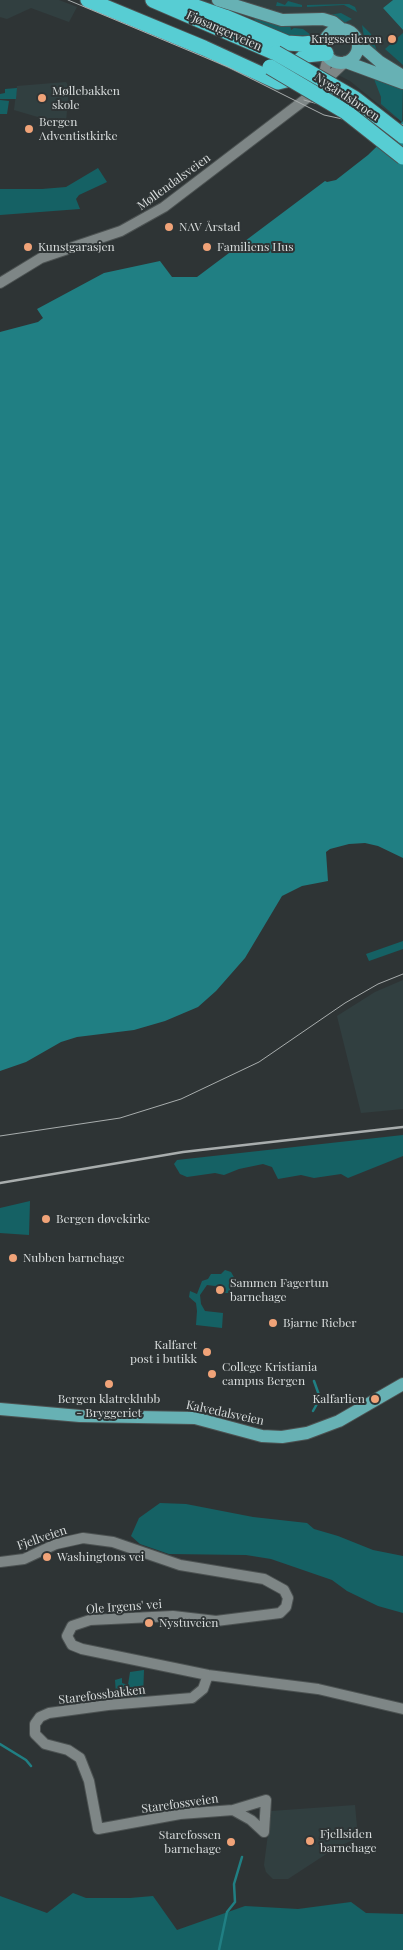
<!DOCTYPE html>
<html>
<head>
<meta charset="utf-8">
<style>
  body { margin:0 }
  canvas { display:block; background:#2e3435 }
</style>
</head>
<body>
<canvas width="403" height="1950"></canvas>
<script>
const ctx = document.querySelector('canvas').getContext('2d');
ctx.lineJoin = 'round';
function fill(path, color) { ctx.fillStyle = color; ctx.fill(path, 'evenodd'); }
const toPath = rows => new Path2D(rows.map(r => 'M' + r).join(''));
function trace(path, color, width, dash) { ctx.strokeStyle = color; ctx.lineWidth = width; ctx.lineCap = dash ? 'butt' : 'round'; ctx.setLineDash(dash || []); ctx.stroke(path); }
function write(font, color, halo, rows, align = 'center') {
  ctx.font = font + ' "Playfair Display",serif'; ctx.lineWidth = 4; ctx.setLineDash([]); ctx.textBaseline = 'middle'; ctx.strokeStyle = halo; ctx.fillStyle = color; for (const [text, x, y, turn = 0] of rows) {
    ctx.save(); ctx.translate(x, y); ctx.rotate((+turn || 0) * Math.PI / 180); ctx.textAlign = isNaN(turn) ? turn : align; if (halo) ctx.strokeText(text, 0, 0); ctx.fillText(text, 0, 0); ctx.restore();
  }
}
fill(toPath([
  [0,0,59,0,77,7,69,22,31,8,7,19,0,17],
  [177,0,393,0,383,8,403,30,403,121,394,117,350,81,272,41],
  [66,82,69,87,66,122,48,120,14,110,17,86],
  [403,980,403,1109,361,1113,337,1016,375,992],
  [355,1805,358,1838,337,1847,288,1879,273,1879,266,1872,264,1865,271,1811]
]), '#313f40');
fill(toPath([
  [288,1,302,5,302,7,276,6,277,2,285,5],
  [349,4,355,7,357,12,344,5,307,7,307,5],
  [341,13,352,19,344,23,329,15],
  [255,18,290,25,291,30,294,28,303,29,311,35,290,36,254,21],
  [362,25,371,34,377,51,365,43],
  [403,33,403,65,385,49],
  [374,79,403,86,402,122,381,104,381,97],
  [17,88,16,99,0,99,0,94,5,93,5,89],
  [0,100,9,101,7,114,0,114],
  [98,168,107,182,79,195,76,199,80,209,0,215,0,189,42,189,66,187],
  [403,941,403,949,369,961,366,954],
  [403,1135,403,1156,348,1178,341,1174,314,1178,301,1175,278,1179,272,1167,263,1164,239,1169,224,1175,215,1173,187,1177,180,1174,174,1164,177,1160],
  [30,1201,29,1235,0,1233,0,1208],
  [225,1270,231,1272,240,1288,230,1288,230,1293,223,1293,223,1287,207,1285,200,1295,201,1304,205,1311,223,1313,222,1328,196,1325,197,1311,196,1303,189,1297,190,1291,197,1294,202,1281,208,1279,211,1274,221,1274],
  [160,1503,186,1504,253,1517,307,1523,314,1529,338,1536,373,1550,403,1556,403,1613,378,1606,347,1591,332,1580,271,1559,246,1555,169,1554,140,1544,131,1536,139,1518],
  [144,1670,143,1697,116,1694,115,1680,122,1678,122,1683,128,1685,130,1672],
  [73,1893,86,1898,130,1898,153,1896,177,1930,245,1906,298,1909,351,1902,366,1913,403,1914,403,1950,0,1950,0,1896,47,1913]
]), '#156164');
fill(toPath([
  [393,0,403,0,403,30,383,8],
  [403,121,403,858,378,846,365,843,349,844,330,849,326,852,328,881,302,886,282,896,245,958,216,991,198,1007,165,1021,134,1030,77,1037,61,1042,26,1062,0,1071,0,332,38,322,43,318,37,309,104,273,160,261,172,277,197,277,325,181,327,182,336,180,368,155]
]), '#207f83');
trace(toPath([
  [313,1411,318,1402,319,1395,314,1381],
  [0,1744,26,1760,31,1766],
  [219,1950,227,1912,235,1902,234,1884,242,1857]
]), '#207f83', 2.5);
const minor = toPath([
  [321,85,328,57],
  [0,283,41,258,121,231,164,207,307,98,344,63],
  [0,1562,24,1559,56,1544,83,1538,113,1542,180,1565,264,1579,284,1590,288,1598,286,1607,280,1613,216,1621,173,1616,90,1620,72,1626,67,1636,72,1645,82,1649,208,1675,318,1689,403,1709],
  [208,1675,203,1689,192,1698,108,1705,49,1713,40,1717,35,1724,35,1734,45,1744,68,1750,80,1758,89,1781,98,1829,180,1814,233,1810,266,1800,264,1832],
  [233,1810,251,1820,264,1832]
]);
const major = toPath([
  [218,0,282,20,323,19,333,22,343,30],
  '324 46a17 17 0 1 1 34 0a17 17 0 1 1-34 0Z',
  [358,43,380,62,403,76],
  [346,62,403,83],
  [0,1409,80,1416,195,1418,262,1436,282,1437,307,1433,339,1421,403,1384]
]);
const highway = toPath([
  [88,0,204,48,278,82,286,80,297,63,306,55,326,53],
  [153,0,276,53],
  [176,0,225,17,287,43,303,44,325,42]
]);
trace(minor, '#4c5252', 12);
trace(major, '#4c5252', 14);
trace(highway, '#4c5252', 17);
trace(minor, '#7e8686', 10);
trace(major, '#67b1b4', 12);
trace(highway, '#57cdd3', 15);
trace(toPath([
  [68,0,228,67,324,115,403,132],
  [304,100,339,110,403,125],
  [0,1136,120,1118,181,1099,259,1062,345,1003,378,984,403,974]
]), '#a8adad', 1);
trace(toPath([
  [0,1183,183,1152,403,1127]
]), '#a8adad', 2.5);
const highwayBridge = toPath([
  [276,53,354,98,403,136],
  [270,67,346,112,403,157]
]);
trace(highwayBridge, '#4c5252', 17, []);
trace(highwayBridge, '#57cdd3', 15);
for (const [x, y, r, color] of [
  [392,39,5,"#f0a378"],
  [42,98,5,"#f0a378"],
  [29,129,5,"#f0a378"],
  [169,227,5,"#f0a378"],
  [28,247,5,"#f0a378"],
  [207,247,5,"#f0a378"],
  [46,1219,5,"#f0a378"],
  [13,1258,5,"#f0a378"],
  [220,1290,5,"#f0a378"],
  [273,1323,5,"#f0a378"],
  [207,1352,5,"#f0a378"],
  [212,1374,5,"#f0a378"],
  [109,1384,5,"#f0a378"],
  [375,1399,5,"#f0a378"],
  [47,1557,5,"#f0a378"],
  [149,1623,5,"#f0a378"],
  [310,1841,5,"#f0a378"],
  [231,1842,5,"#f0a378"]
]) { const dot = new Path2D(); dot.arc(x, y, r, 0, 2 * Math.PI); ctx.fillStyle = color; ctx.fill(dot); trace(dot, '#2e3435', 2); }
write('12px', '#d8dcdc', '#2e3435', [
  ["Fjøsangerveien",224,31,24],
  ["Nygårdsbroen",347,97,34],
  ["Møllendalsveien",174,182,-36],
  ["Kalvedalsveien",225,1413,12],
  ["Fjellveien",42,1538,-19],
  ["Ole Irgens' vei",124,1607,-4],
  ["Starefossbakken",102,1695,-7],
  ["Starefossveien",180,1804,-8]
]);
write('12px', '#d8dcdc', '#2e3435', [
  ["Krigsseileren",382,39,"right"],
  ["Møllebakken",52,91],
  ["skole",52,105],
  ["Bergen",39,122],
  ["Adventistkirke",39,136],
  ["NAV Årstad",179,227],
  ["Kunstgarasjen",38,247],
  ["Familiens Hus",217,247],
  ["Bergen døvekirke",56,1219],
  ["Nubben barnehage",23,1258],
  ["Sammen Fagertun",230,1283],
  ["barnehage",230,1297],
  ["Bjarne Rieber",283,1323],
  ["Kalfaret",197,1345,"right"],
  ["post i butikk",197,1359,"right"],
  ["College Kristiania",222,1367],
  ["campus Bergen",222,1381],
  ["Bergen klatreklubb",109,1399,"center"],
  ["- Bryggeriet",109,1413,"center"],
  ["Kalfarlien",365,1399,"right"],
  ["Washingtons vei",57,1557],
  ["Nystuveien",159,1623],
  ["Fjellsiden",320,1834],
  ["barnehage",320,1848],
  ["Starefossen",221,1835,"right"],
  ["barnehage",221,1849,"right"]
], 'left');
</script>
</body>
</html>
